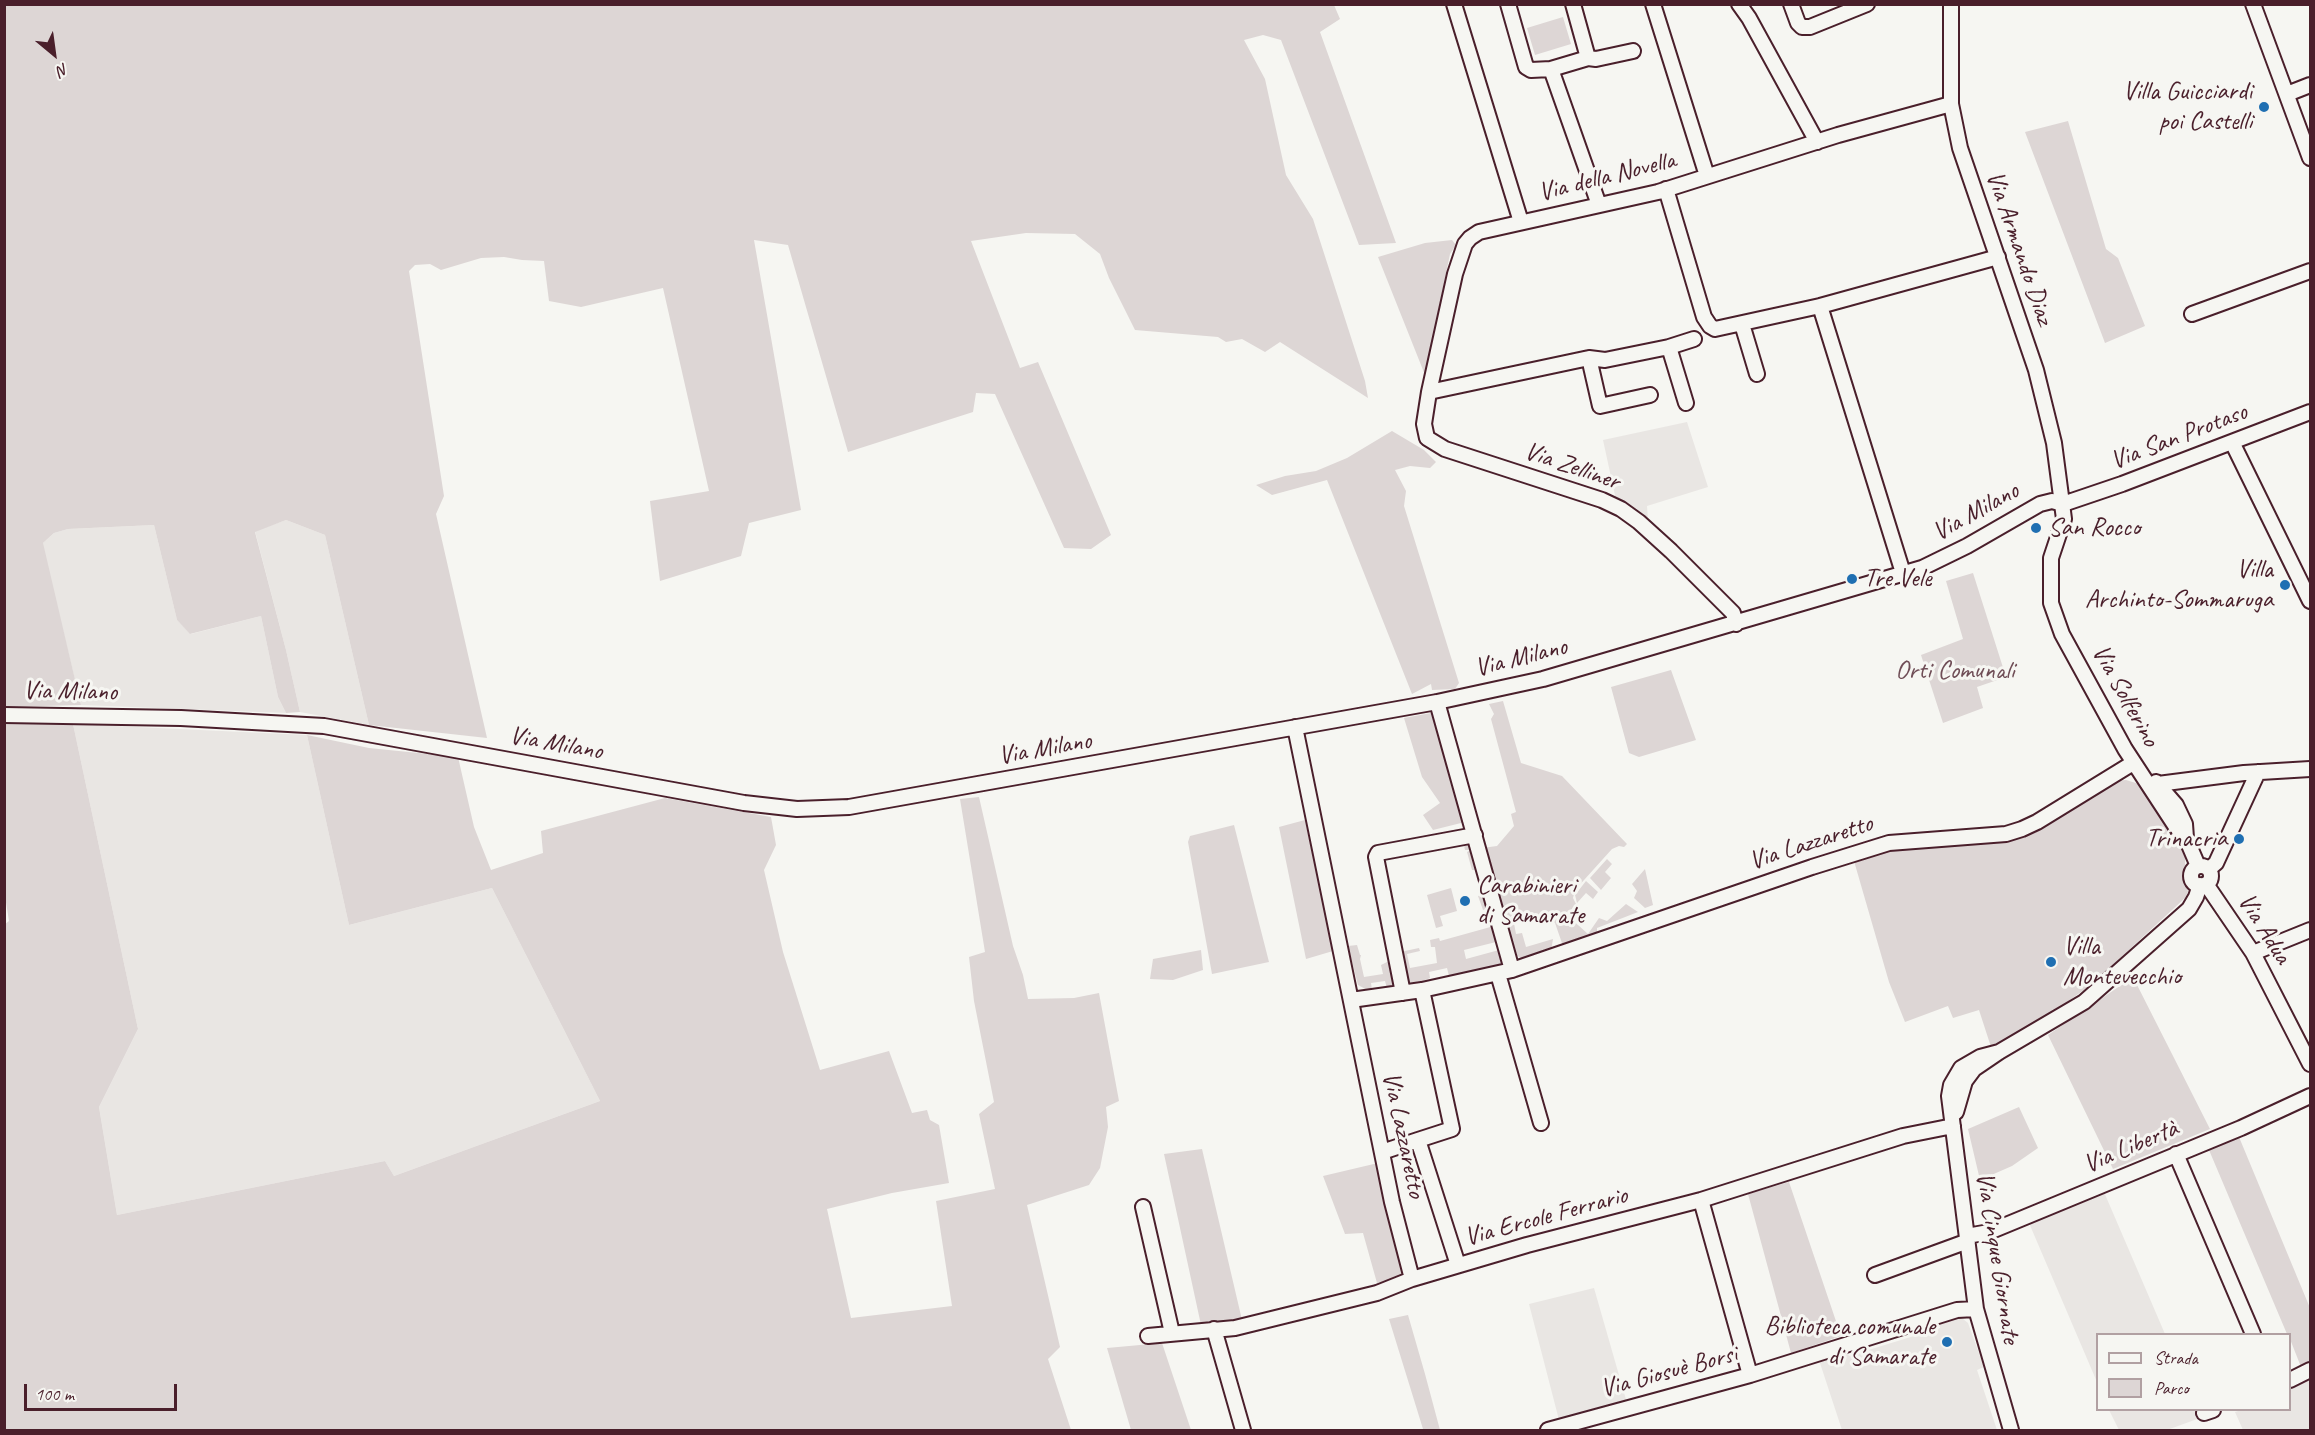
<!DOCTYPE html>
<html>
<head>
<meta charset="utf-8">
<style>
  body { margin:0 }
  #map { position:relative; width:2315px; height:1435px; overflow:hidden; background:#f6f6f2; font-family:Caveat,sans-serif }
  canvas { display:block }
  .frame { position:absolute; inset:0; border:6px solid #4a1f2b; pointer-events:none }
  .legend { position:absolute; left:2096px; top:1333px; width:195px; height:78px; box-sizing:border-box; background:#f6f6f2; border:2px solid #b1a0a2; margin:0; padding:8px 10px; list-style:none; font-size:18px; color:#4a1f2b }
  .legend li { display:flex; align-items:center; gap:12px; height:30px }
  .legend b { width:30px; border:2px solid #b1a0a2 }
  .north { position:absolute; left:24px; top:24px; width:60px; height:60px; -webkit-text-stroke:4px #f6f6f2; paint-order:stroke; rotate:151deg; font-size:16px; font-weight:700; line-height:24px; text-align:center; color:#4a1f2b }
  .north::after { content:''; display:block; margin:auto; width:21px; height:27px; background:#4a1f2b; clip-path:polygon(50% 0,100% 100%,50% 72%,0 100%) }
  .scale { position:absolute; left:24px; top:1384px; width:153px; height:27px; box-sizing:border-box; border:3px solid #4a1f2b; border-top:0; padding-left:8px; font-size:18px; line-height:21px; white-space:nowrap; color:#4a1f2b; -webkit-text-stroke:4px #f6f6f2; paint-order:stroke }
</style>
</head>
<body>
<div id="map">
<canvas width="2315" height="1435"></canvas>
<div class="frame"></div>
<ul class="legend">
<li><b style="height:8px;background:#f6f6f2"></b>Strada</li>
<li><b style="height:16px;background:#ddd6d5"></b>Parco</li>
</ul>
<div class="north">N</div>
<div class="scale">100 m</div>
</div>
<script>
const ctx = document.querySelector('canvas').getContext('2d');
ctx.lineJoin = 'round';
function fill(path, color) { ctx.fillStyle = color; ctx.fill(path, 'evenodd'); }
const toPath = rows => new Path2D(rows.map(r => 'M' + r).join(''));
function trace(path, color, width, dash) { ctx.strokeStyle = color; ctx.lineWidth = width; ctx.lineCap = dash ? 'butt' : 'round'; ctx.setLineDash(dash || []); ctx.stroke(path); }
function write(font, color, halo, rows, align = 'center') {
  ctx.font = font + ' Caveat,sans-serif'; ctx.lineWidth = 6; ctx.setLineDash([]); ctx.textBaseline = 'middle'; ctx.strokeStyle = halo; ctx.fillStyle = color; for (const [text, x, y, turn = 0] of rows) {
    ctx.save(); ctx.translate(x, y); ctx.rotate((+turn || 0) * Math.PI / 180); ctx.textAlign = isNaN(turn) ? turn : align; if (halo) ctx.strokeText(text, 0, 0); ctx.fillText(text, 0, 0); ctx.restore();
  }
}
fill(toPath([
  [1687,422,1708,487,1647,506,1648,520,1616,500,1603,440],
  [286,520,325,535,369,725,300,712,286,650,255,531],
  [154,525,177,620,191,634,261,616,278,697,286,713,81,705,42,544,54,533,68,529],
  [73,724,307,735,349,925,492,888,600,1101,394,1176,385,1161,117,1215,99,1107,138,1029],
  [2104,1192,2165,1334,2098,1334,2097,1382,2029,1223],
  [1594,1288,1627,1403,1559,1420,1529,1304],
  [1954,1316,1963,1319,1968,1323,1984,1367,1977,1370,1997,1430,1842,1430,1819,1360,1846,1350,1849,1356,1940,1328,1938,1320],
  [2310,1378,2310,1430,2243,1430,2235,1412,2241,1410,2290,1410,2290,1387],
  [2109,1410,2197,1410,2200,1418,2167,1430,2119,1430]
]), '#e9e6e3');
fill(toPath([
  [4,5,1334,5,1340,19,1320,32,1396,243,1359,245,1281,40,1263,35,1244,40,1265,79,1286,175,1313,219,1365,381,1368,398,1280,342,1265,352,1242,339,1226,342,1218,337,1135,330,1109,278,1100,254,1075,234,1026,233,971,241,1020,368,1038,362,1111,535,1091,549,1064,548,995,394,976,393,973,412,848,452,788,245,754,240,801,510,749,523,741,556,660,581,650,501,709,491,663,288,581,307,549,301,544,261,522,260,504,257,481,258,441,270,430,264,415,265,409,271,444,496,436,514,487,738,369,725,325,535,286,520,255,532,286,650,300,712,286,713,278,697,261,616,190,634,177,620,154,525,68,529,54,533,43,543,81,705,5,707],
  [1563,17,1571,44,1535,55,1527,28],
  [2068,121,2106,249,2118,258,2145,326,2105,343,2025,132],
  [1452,240,1456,245,1450,254,1425,375,1378,257,1425,243],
  [1392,431,1424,450,1436,462,1430,468,1410,466,1395,470,1406,491,1404,506,1459,683,1455,689,1432,690,1431,684,1412,694,1327,480,1272,495,1256,485,1285,476,1316,471,1347,458],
  [1973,573,2006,677,1977,687,1983,708,1943,723,1921,655,1963,639,1946,581],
  [1671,670,1696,740,1639,757,1629,753,1611,687],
  [1503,701,1521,763,1562,776,1627,844,1624,847,1619,846,1612,849,1575,890,1573,898,1576,904,1567,915,1588,934,1599,918,1607,921,1626,904,1638,912,1597,928,1597,934,1563,946,1555,923,1547,915,1544,918,1532,922,1530,913,1513,918,1516,934,1522,933,1526,947,1553,939,1551,951,1524,959,1517,956,1505,916,1501,917,1482,848,1497,846,1514,826,1511,814,1516,812,1491,719,1494,714,1489,704],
  [1431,713,1437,719,1465,822,1433,830,1423,815,1440,803,1422,777,1404,718],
  [5,723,73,724,138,1029,99,1107,117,1215,385,1161,394,1176,600,1101,492,888,349,925,307,735,369,748,458,757,474,827,491,870,543,853,541,831,665,798,771,817,776,845,764,870,783,952,820,1070,889,1051,912,1113,927,1110,930,1120,939,1125,949,1183,892,1193,827,1209,851,1318,952,1306,936,1201,995,1189,979,1114,994,1102,974,1001,969,957,985,952,960,799,979,797,1013,946,1023,975,1028,999,1074,998,1099,993,1119,1101,1106,1107,1108,1127,1100,1168,1089,1185,1027,1205,1060,1347,1048,1359,1071,1430,5,1430,4,925,9,921,4,890],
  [2126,780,2139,784,2173,832,2185,857,2185,879,2188,892,2185,898,2091,985,2057,1009,1991,1047,1979,1010,1953,1018,1948,1006,1905,1022,1889,982,1854,861,1900,847,1990,843,2024,836,2040,829,2113,781],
  [1305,820,1333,951,1306,959,1279,827],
  [1234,825,1269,962,1212,974,1188,842,1190,836],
  [1463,841,1471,843,1492,916,1489,917,1487,909,1483,910,1478,896,1483,894,1476,870,1472,870,1467,852,1471,850,1465,850],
  [1607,859,1612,864,1605,872,1611,878,1601,890,1590,878],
  [1645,869,1653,905,1645,908,1634,898,1637,891,1632,884],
  [1586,881,1598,892,1593,899,1586,893,1577,903,1575,895],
  [1451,888,1457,911,1440,916,1443,926,1436,928,1427,895],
  [1494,926,1503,963,1501,964,1449,976,1447,968,1429,972,1430,978,1423,981,1409,983,1406,981,1400,952,1419,948,1420,951,1407,954,1410,968,1437,963,1435,947,1431,947,1430,940,1439,938,1440,941],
  [1496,942,1499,950,1466,959,1464,950],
  [1357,945,1360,955,1361,955,1360,959,1364,977,1383,974,1381,965,1391,960,1395,984,1394,986,1387,988,1385,981,1371,983,1372,990,1369,991,1358,985,1348,946],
  [1201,950,1203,970,1173,980,1150,979,1153,959],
  [2133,977,2210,1129,2113,1169,2048,1035],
  [2019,1107,2038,1148,2012,1166,1980,1180,1968,1129],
  [2239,1137,2310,1308,2310,1363,2301,1367,2290,1339,2290,1334,2287,1334,2209,1150],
  [1202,1149,1242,1320,1201,1325,1164,1154],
  [1378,1163,1403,1274,1397,1278,1377,1283,1363,1233,1345,1234,1323,1176],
  [1789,1182,1841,1336,1791,1353,1748,1194],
  [1408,1315,1425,1374,1440,1430,1418,1430,1423,1429,1389,1319],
  [1162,1343,1191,1430,1131,1430,1107,1348]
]), '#ddd6d5');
const minor = toPath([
  [1454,4,1521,222],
  [1508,4,1526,67,1531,70,1551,69,1588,58,1573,4],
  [1653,4,1707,176],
  [1739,4,1749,18,1817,142],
  [1791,4,1798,23,1802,27,1810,27,1867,4],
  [1951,4,1951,104,1960,148,2036,370,2054,443,2064,519,2051,558,2051,603,2062,634,2125,749,2176,827,2186,838],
  [2253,4,2310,158],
  [1588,58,1596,59,1633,51],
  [1551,69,1599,205],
  [2287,94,2310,85],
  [1666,189,1704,317,1710,326,1715,329,1820,306,1998,257],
  [1820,306,1903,573],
  [2192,314,2310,271],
  [1742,324,1757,374],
  [1589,358,1600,406,1650,395],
  [1429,392,1589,358,1605,360,1669,347],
  [1686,403,1669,347,1694,339],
  [2232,442,2310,601],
  [2063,504,2122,484,2310,412],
  [1736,624,1733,613,1671,551,1639,522,1621,509,1602,500,1445,449,1427,438,1424,424,1429,392,1455,274,1465,244,1470,238,1479,232,1658,192,1838,135,1951,104],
  [1437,702,1512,970],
  [4,715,181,718,324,726,744,803,797,809,849,807,1437,702,1543,679,1922,568,1967,546,2040,504,2052,501,2063,504],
  [1295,727,1392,1202,1412,1279],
  [2156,782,2176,805,2185,824,2186,838,2198,866],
  [2158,784,2244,773,2310,769],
  '2191 876a10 10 0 1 1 20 0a10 10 0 1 1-20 0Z',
  [2209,869,2216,863,2258,772],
  [2206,884,2253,953,2310,1064],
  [2253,953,2310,930],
  [1498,974,1541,1123],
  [1422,990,1452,1129,1418,1140,1458,1265],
  [1403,993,1376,857,1378,853,1475,835],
  [1351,1000,1422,990,1512,970,1812,867,1889,843,2006,834,2022,829,2037,822,2133,763],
  [1999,1052,1980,1057,1961,1068,1951,1085,1949,1096,1976,1309,2011,1430],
  [1956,1112,1965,1081,1974,1069,1999,1052,2084,1002,2189,909,2196,897,2200,885],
  [1382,1152,1418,1140],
  [2176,1154,2253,1334],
  [1701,1200,1750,1375],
  [1143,1207,1172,1333],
  [1967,1236,1989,1232,2241,1128,2310,1096],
  [1875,1275,1968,1241],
  [1214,1329,1243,1430],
  [1148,1336,1235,1328,1377,1293,1412,1279,1527,1245,1701,1200,1903,1136,1953,1126],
  [2290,1380,2310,1370],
  [2204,1413,2213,1410],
  [1548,1430,1750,1375,1957,1310,1976,1309]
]);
trace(minor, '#4a1f2b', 18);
trace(minor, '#f6f6f2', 14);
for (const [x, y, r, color] of [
  [2264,107,6,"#1f6fb2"],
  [2036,528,6,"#1f6fb2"],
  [1852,579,6,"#1f6fb2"],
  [2285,585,6,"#1f6fb2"],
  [2239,839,6,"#1f6fb2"],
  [1465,901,6,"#1f6fb2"],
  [2051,962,6,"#1f6fb2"],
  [1947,1342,6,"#1f6fb2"]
]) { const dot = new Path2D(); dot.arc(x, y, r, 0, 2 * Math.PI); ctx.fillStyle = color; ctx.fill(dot); trace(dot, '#f6f6f2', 2); }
write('26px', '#4a1f2b', '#f6f6f2', [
  ["Villa Guicciardi",2252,92],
  ["poi Castelli",2252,122],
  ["San Rocco",2048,528,"left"],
  ["Villa",2273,570],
  ["Archinto-Sommaruga",2273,600],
  ["Tre Vele",1864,579,"left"],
  ["Trinacria",2227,839],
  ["Carabinieri",1477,886,"left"],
  ["di Samarate",1477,916,"left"],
  ["Villa",2063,947,"left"],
  ["Montevecchio",2063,977,"left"],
  ["Biblioteca comunale",1935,1327],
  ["di Samarate",1935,1357]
], 'right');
write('26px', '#4a1f2b', '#f6f6f2', [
  ["Via della Novella",1607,177,-14],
  ["Via Armando Diaz",2019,248,71],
  ["Via San Protaso",2179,437,-21],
  ["Via Zelliner",1572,467,19],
  ["Via Milano",1976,512,-29],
  ["Via Milano",1521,658,-14],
  ["Via Milano",70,692,1],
  ["Via Solferino",2125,696,61],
  ["Via Milano",556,744,10],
  ["Via Milano",1045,749,-10],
  ["Via Lazzaretto",1811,843,-18],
  ["Via Adua",2264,929,58],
  ["Via Lazzaretto",1403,1135,78],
  ["Via Libertà",2131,1147,-23],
  ["Via Ercole Ferrario",1546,1217,-15],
  ["Via Cinque Giornate",1997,1258,81],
  ["Via Giosuè Borsi",1669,1372,-15]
]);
write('26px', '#6f4d56', '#f6f6f2', [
  ["Orti Comunali",1955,671]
]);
</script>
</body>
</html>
